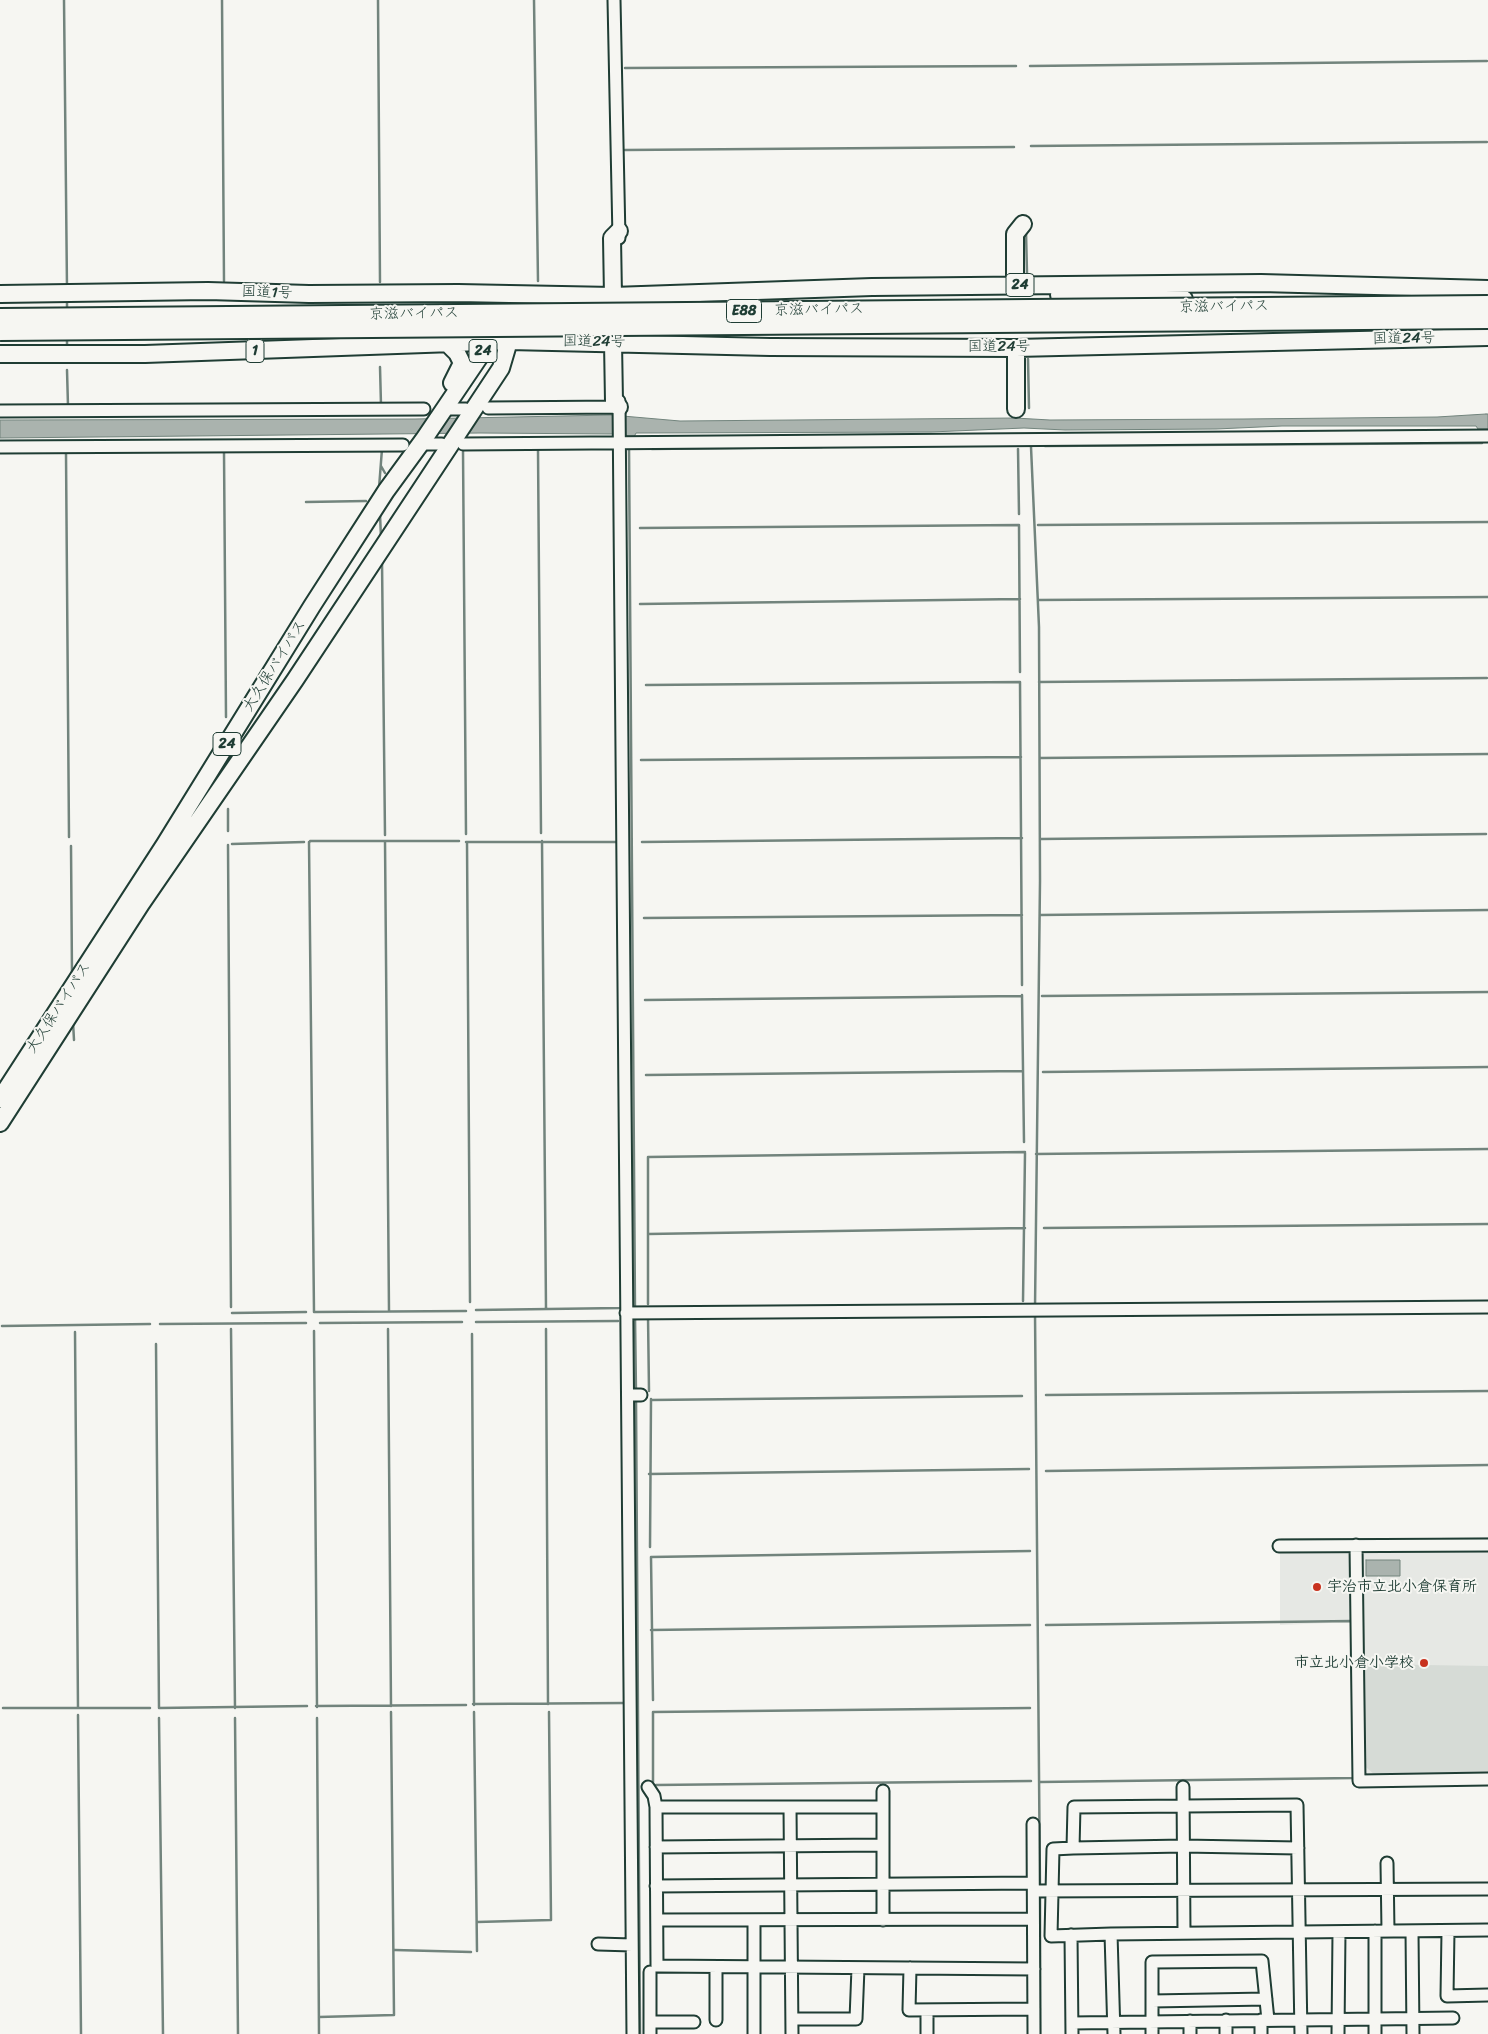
<!DOCTYPE html>
<html>
<head>
<meta charset="utf-8">
<style>
  body { margin:0 }
  canvas { display:block; background:#f6f6f2 }
</style>
</head>
<body>
<canvas width="1488" height="2034"></canvas>
<script>
const ctx = document.querySelector('canvas').getContext('2d');
ctx.lineJoin = 'round';
function fill(path, color) { ctx.fillStyle = color; ctx.fill(path, 'evenodd'); }
const toPath = rows => new Path2D(rows.map(r => 'M' + r).join(''));
function trace(path, color, width, dash) { ctx.strokeStyle = color; ctx.lineWidth = width; ctx.lineCap = dash ? 'butt' : 'round'; ctx.setLineDash(dash || []); ctx.stroke(path); }
function write(font, color, halo, rows, align = 'center') {
  ctx.font = font + ' Sriracha,"Klee One",sans-serif'; ctx.lineWidth = 4; ctx.setLineDash([]); ctx.textBaseline = 'middle'; ctx.strokeStyle = halo; ctx.fillStyle = color; for (const [text, x, y, turn = 0] of rows) {
    ctx.save(); ctx.translate(x, y); ctx.rotate((+turn || 0) * Math.PI / 180); ctx.textAlign = isNaN(turn) ? turn : align; if (halo) ctx.strokeText(text, 0, 0); ctx.fillText(text, 0, 0); ctx.restore();
  }
}
fill(toPath([
  [1353,1550,1355,1622,1280,1625,1280,1552],
  [1359,1550,1488,1550,1488,1776,1363,1777]
]), '#e6e8e4');
fill(toPath([
  [1363,1664,1488,1666,1488,1773,1374,1774,1361,1763]
]), '#d6dbd6');
const water = toPath([
  [1486,414,1488,414,1488,429,1478,429,1476,426,1282,426,1216,429,1065,430,1024,428,931,432,636,433,634,437,612,434,480,433,0,438,0,420,415,419,611,415,680,421,1015,418,1050,420,1243,419,1437,417,1486,414],
  [1366,1560,1400,1560,1400,1576,1366,1576,1366,1560]
]);
fill(water, '#aab3ae');
trace(water, '#72847d', 1);
trace(toPath([
  [64,0,67,288],
  [222,0,224,281],
  [378,0,380,282],
  [534,0,538,281],
  [1030,66,1487,61],
  [625,68,1016,66],
  [1031,146,1487,142],
  [625,150,1014,147],
  [1026,232,1027,273],
  [67,299,67,311],
  [67,336,67,345],
  [1028,359,1029,408],
  [380,367,381,405],
  [67,370,68,406],
  [629,446,635,1310],
  [1045,446,1482,443],
  [1031,447,1039,627,1040,881,1035,1308],
  [652,449,822,447],
  [1018,449,1019,514],
  [538,450,541,833],
  [463,451,466,834],
  [224,452,226,717],
  [66,454,69,837],
  [381,466,385,473],
  [379,488,382,449],
  [306,502,366,501],
  [380,514,381,538],
  [1019,525,1020,672],
  [1038,525,1488,522],
  [640,528,1019,525],
  [382,561,385,835],
  [1038,600,1488,597],
  [640,604,1020,599],
  [1020,682,1022,985],
  [1039,682,1487,678],
  [646,685,1020,682],
  [1040,758,1488,754],
  [641,760,1021,757],
  [228,809,228,831],
  [1041,839,1486,834],
  [385,841,389,1311],
  [542,841,546,1309],
  [309,842,314,1312,466,1311],
  [466,842,619,842],
  [467,842,470,1302],
  [642,842,1022,838],
  [309,843,310,841,459,841],
  [232,844,304,842],
  [228,845,231,1307],
  [71,846,72,976],
  [1040,915,1488,910],
  [644,918,1022,915],
  [1022,995,1024,1142],
  [1042,996,1488,992],
  [645,1000,1022,996],
  [73,1022,74,1040],
  [1043,1072,1488,1067],
  [646,1075,1023,1071],
  [1036,1154,1488,1149],
  [1044,1228,1488,1224],
  [648,1234,1025,1228],
  [1023,1301,1025,1153],
  [648,1304,648,1157,1025,1152],
  [476,1310,621,1308,621,1306],
  [232,1313,306,1312],
  [1035,1313,1040,1888],
  [635,1316,636,1393],
  [648,1316,649,1391],
  [476,1322,618,1321],
  [320,1323,462,1322],
  [160,1324,306,1323],
  [2,1326,150,1324],
  [231,1329,235,1708],
  [388,1329,391,1706],
  [546,1329,548,1704],
  [314,1331,317,1707],
  [75,1332,78,1708],
  [472,1334,474,1705],
  [156,1344,159,1708],
  [1046,1395,1488,1391],
  [636,1398,640,2034],
  [651,1400,1022,1396],
  [1046,1471,1488,1465],
  [649,1474,1029,1469],
  [1281,1540,1488,1539],
  [650,1547,651,1399],
  [651,1557,1030,1551],
  [651,1557,653,1700],
  [1046,1625,1352,1621,1353,1623],
  [651,1630,1030,1625],
  [473,1704,625,1703],
  [316,1706,466,1705],
  [3,1708,150,1708],
  [159,1708,307,1706],
  [474,1712,477,1951],
  [653,1712,1030,1708],
  [653,1712,653,1782],
  [78,1715,81,2034],
  [159,1718,163,2034],
  [235,1718,238,2034],
  [317,1718,319,2034],
  [1040,1782,1354,1778,1354,1776],
  [656,1785,1031,1781],
  [1040,1896,1040,2034],
  [477,1922,551,1920,549,1712],
  [395,1950,471,1952],
  [319,2017,394,2015,391,1712]
]), '#72847d', 2.5);
const minor = toPath([
  [614,0,619,238],
  [619,401,633,2034],
  [488,408,619,407],
  [451,409,466,409],
  [0,411,424,409],
  [427,444,442,444],
  [463,444,1488,436],
  [0,447,403,445],
  [626,1313,1488,1307],
  [628,1395,641,1395],
  [1356,1545,1359,1781,1488,1779],
  [1279,1546,1488,1545],
  [648,1787,654,1796,656,1807,657,1966,1034,1969],
  [1183,1787,1184,1933],
  [883,1791,883,1920],
  [656,1807,882,1807],
  [790,1807,792,2034],
  [1033,1824,1034,2034],
  [656,1847,882,1845],
  [1073,1848,1183,1846,1298,1848],
  [1387,1863,1388,1931],
  [656,1886,1033,1883],
  [1034,1891,1488,1889],
  [657,1920,1033,1919],
  [1375,1931,1375,2034],
  [1412,1931,1413,2034],
  [1448,1931,1447,1996,1488,1995],
  [1111,1934,1488,1930],
  [1071,1935,1072,2034],
  [598,1944,632,1945],
  [716,1967,716,2020],
  [910,1968,909,2010,1034,2009],
  [650,1972,650,2034],
  [1152,2001,1266,1999],
  [792,2019,856,2019,858,1968],
  [1226,2020,1226,2034],
  [1261,2020,1261,2034],
  [1190,2021,1190,2034],
  [650,2022,694,2022],
  [1072,2023,1453,2018],
  [754,2034,754,1920],
  [927,2034,927,2010],
  [1114,2034,1111,1934,1051,1936,1053,1849,1073,1848,1074,1807,1297,1805,1301,2034],
  [1152,2034,1152,1962,1262,1961,1268,2020],
  [1338,2034,1339,1932]
]);
const highway = toPath([
  [1015,285,1015,234,1023,224],
  [0,294,208,291,309,294,458,293,613,296,872,287,1261,283,1488,289],
  [1059,295,1184,299],
  [613,296,612,238,619,231],
  [613,342,614,402,619,407],
  [448,344,457,353,462,363,452,383],
  [0,354,145,354,509,341,770,347,1016,348,1488,337],
  [1016,409,1016,348],
  [0,1099,165,844,312,606,386,491,424,439,493,337],
  [0,1123,141,904,295,680,501,368,509,341,510,332]
]);
trace(minor, '#1f3d34', 15);
trace(highway, '#1f3d34', 20);
trace(minor, '#f6f6f2', 11);
trace(highway, '#f6f6f2', 16);
const highwayBridge = toPath([
  [0,317,1488,304],
  [0,332,1488,320]
]);
trace(highwayBridge, '#1f3d34', 20, []);
trace(highwayBridge, '#f6f6f2', 16);
for (const [x, y, r, color] of [
  [1317,1587,5,"#c8321e"],
  [1424,1663,5,"#c8321e"]
]) { const dot = new Path2D(); dot.arc(x, y, r, 0, 2 * Math.PI); ctx.fillStyle = color; ctx.fill(dot); trace(dot, '#f6f6f2', 2); }
for (const [x, y, w] of [
  [1020,285,28],
  [744,311,35],
  [255,351,18],
  [483,351,28],
  [227,744,28]
]) { const box = new Path2D(); box.roundRect(x - w / 2, y - 11.5, w, 23, 4); ctx.fillStyle = '#f6f6f2'; ctx.fill(box); trace(box, '#1f3d34', 1); }
write('bold 14px', '#1f3d34', null, [
  ["24",1020,285],
  ["E88",744,311],
  ["1",255,351],
  ["24",483,351],
  ["24",227,744]
]);
write('15px', '#1f3d34', '#f6f6f2', [
  ["国道1号",267,293,2],
  ["京滋バイパス",1224,307,-1],
  ["京滋バイパス",819,310,-1],
  ["京滋バイパス",414,314,-1],
  ["国道24号",1404,339,-1],
  ["国道24号",594,342,1],
  ["国道24号",999,347],
  ["大久保バイパス",275,666,-58],
  ["大久保バイパス",59,1008,-57]
]);
write('bold 15px', '#1f3d34', '#f6f6f2', [
  ["宇治市立北小倉保育所",1327,1587],
  ["市立北小倉小学校",1414,1663,"right"]
], 'left');
</script>
</body>
</html>
